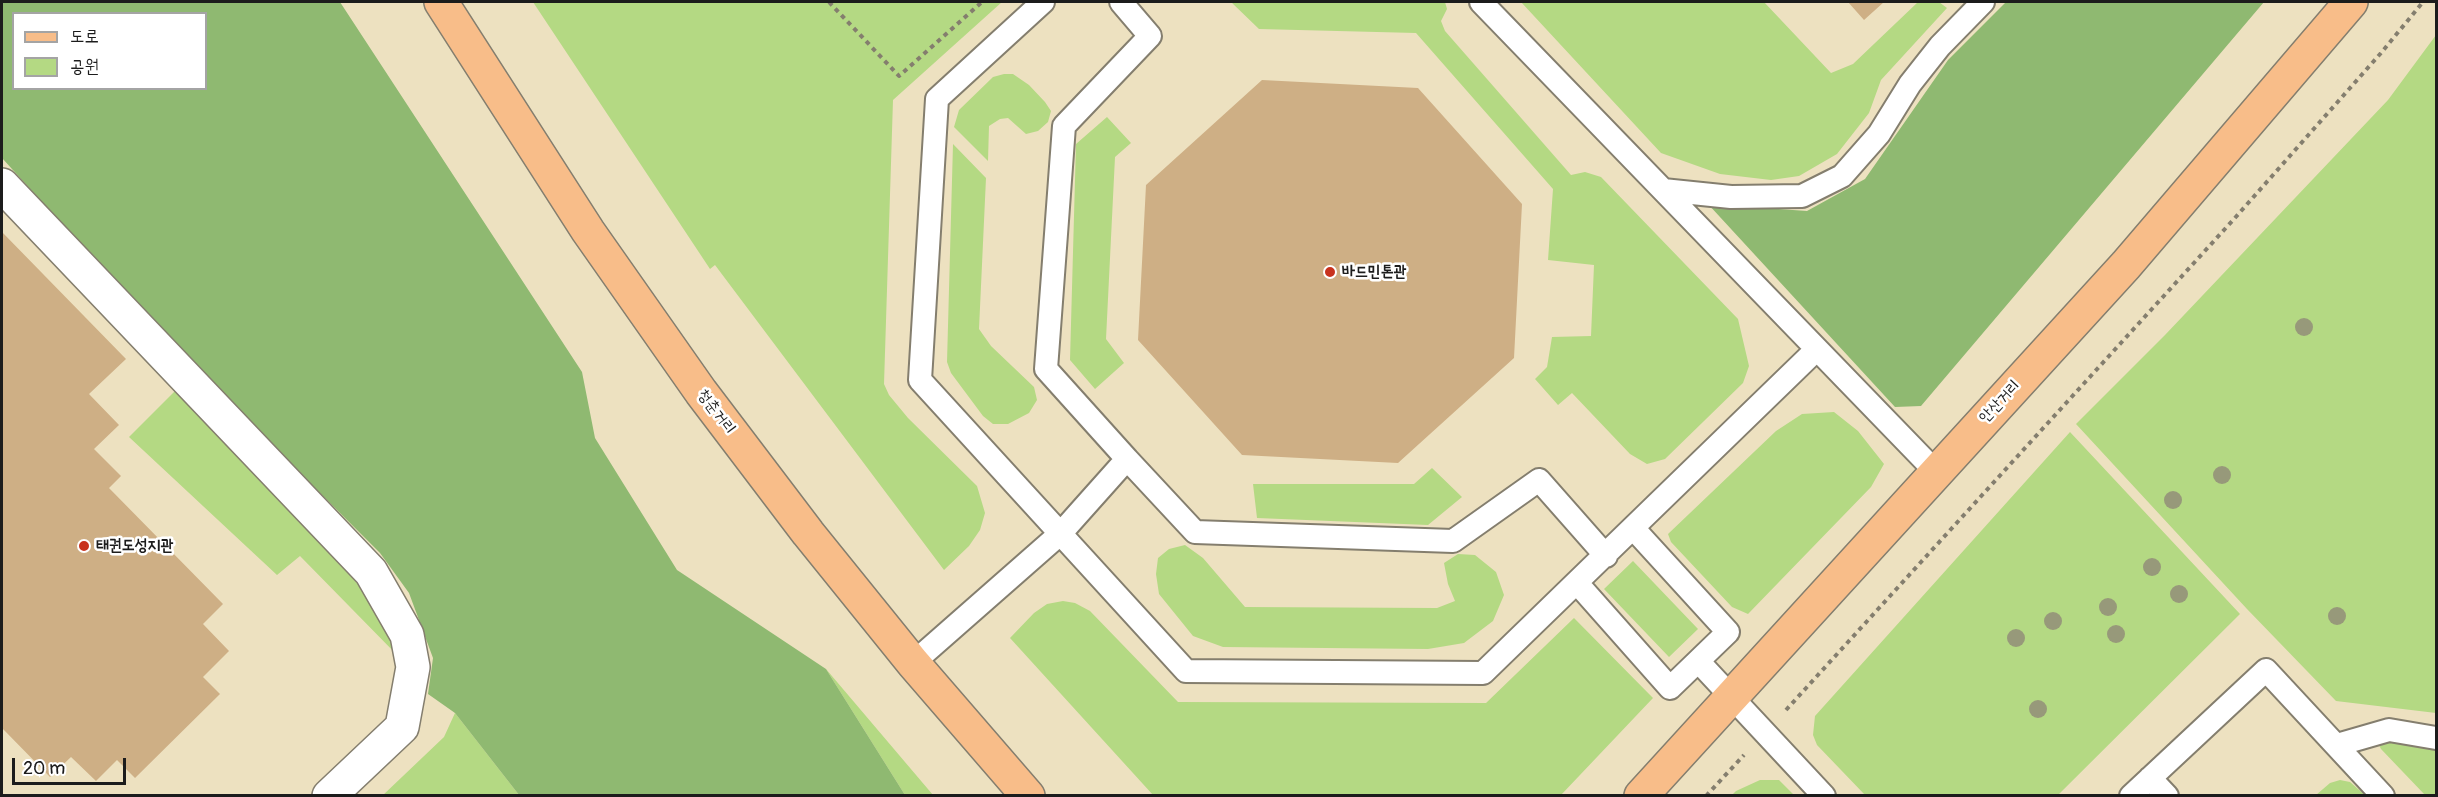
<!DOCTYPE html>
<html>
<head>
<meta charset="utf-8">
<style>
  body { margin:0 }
  #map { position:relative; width:2438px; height:797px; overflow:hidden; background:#ede1c0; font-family:Pangolin,"Poor Story",sans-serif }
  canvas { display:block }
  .frame { position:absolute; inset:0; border:3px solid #1c1c1c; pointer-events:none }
  .legend { position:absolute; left:12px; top:12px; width:195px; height:78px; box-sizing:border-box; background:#fff; border:2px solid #a4a4a4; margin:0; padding:8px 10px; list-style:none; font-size:18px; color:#1c1c1c }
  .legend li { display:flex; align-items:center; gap:12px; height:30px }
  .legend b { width:30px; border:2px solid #a4a4a4 }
  .scale { position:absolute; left:12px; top:758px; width:114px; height:27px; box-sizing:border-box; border:3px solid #1c1c1c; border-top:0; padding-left:8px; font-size:18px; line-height:21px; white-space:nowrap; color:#1c1c1c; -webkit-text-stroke:4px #fff; paint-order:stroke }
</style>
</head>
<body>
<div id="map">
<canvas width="2438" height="797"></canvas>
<div class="frame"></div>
<ul class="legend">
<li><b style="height:8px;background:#f8bd89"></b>도로</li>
<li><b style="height:16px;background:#b4d983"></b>공원</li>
</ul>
<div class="scale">20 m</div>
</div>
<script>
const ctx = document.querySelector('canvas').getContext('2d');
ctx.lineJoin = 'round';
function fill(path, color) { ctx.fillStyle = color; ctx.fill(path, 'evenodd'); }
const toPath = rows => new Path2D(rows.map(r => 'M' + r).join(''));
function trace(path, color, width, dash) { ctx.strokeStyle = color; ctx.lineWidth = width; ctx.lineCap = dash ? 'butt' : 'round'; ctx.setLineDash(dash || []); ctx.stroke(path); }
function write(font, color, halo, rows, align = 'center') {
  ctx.font = font + ' Pangolin,"Poor Story",sans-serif'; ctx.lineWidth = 5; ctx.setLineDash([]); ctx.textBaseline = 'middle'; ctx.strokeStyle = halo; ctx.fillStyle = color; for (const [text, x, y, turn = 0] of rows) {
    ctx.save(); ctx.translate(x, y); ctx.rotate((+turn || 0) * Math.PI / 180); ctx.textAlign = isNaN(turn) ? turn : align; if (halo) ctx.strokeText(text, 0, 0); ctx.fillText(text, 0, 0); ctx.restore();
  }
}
fill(toPath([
  [533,2,1002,2,893,100,884,384,889,395,908,418,977,486,985,513,980,530,969,546,944,570,715,265,710,269],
  [1231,2,1445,2,1447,9,1441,21,1445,31,1571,175,1585,172,1601,177,1738,319,1749,366,1743,383,1665,459,1647,464,1630,454,1572,393,1558,405,1535,379,1547,367,1552,337,1591,336,1594,265,1548,260,1553,189,1416,33,1259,29],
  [1521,2,1764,2,1831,73,1853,64,1918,2,1939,2,1947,8,1881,80,1869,113,1837,154,1799,176,1771,180,1720,174,1661,153],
  [2436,35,2436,713,2336,701,2247,609,2076,424,2165,335,2388,100],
  [1004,74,1013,74,1029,85,1045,102,1051,111,1048,122,1038,131,1026,134,1008,118,1000,119,989,126,988,161,954,127,959,110,993,77],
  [1107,117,1131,143,1115,157,1106,339,1124,363,1095,389,1070,360,1076,144],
  [953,144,986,178,979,329,991,346,1034,387,1037,400,1029,413,1008,424,993,424,983,416,951,373,947,362],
  [175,391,303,523,366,593,390,625,400,658,300,556,277,575,129,437],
  [1834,412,1858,431,1884,464,1871,487,1748,614,1732,607,1671,542,1668,534,1776,431,1802,414],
  [2070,432,2240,614,2058,795,1865,795,1817,745,1813,735,1815,716],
  [1432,468,1462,497,1428,525,1257,518,1253,484,1414,484],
  [1185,545,1203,558,1245,607,1437,608,1455,601,1448,584,1444,563,1458,554,1475,555,1496,572,1504,595,1493,621,1464,643,1428,649,1223,647,1193,636,1159,594,1156,574,1158,558,1169,549],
  [1633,561,1698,629,1669,657,1604,589],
  [1063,601,1075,603,1090,611,1178,702,1486,703,1574,618,1653,698,1561,795,1153,795,1010,638,1034,613,1047,604],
  [826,669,933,795,905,795],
  [455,713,519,795,382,796,444,737],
  [2385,740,2436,748,2436,795,2425,795,2381,749,2378,743],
  [1760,780,1779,780,1794,795,1732,795,1736,791],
  [2340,780,2350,782,2365,795,2316,795,2330,783]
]), '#b4d983');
fill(toPath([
  [2,2,340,2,582,372,595,438,677,570,826,669,905,795,519,795,455,713,428,694,433,658,409,593,380,553,167,340,2,158],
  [14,14,206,14,206,88,14,88],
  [2006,2,2264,2,1921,406,1895,407,1708,204,1807,211,1865,179,1948,60]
]), '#8fb971');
fill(toPath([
  [1848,2,1884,2,1864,20],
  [1262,80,1418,88,1522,204,1514,358,1398,463,1242,455,1138,340,1146,185],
  [2,232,126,359,89,394,119,425,94,449,121,476,109,488,223,604,203,624,229,651,203,677,220,694,135,778,117,760,96,781,71,757,50,777,2,728]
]), '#ceaf85');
const service = toPath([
  [1043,2,937,99,920,380,1186,671,1483,673,1817,349],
  [1481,2,1936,472],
  [1663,190,1731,197,1802,196,1842,176,1879,134,1910,84,1940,46,1983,2],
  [1127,459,1195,532,1453,541,1539,480,1606,556],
  [1633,528,1728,632,1698,661],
  [1577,583,1670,688,1698,661,1824,796],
  [913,663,1061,533,1127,459,1046,369,1064,126,1150,36,1121,2],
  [2337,745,2389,730,2436,738],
  [2150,778,2167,796],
  [2131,796,2266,670,2383,796]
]);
const minor = toPath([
  [2,185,371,572,407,635,413,667,402,727,329,796]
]);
const primary = toPath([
  [441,2,588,231,701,392,808,533,913,663,1028,796],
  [1641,796,2126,265,2351,2]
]);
trace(service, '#847e6e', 26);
trace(minor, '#847e6e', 36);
trace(primary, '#847e6e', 36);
trace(toPath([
  [829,2,899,76,982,2],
  [1786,710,2234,219,2381,53,2423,2],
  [1706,796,1744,755]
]), '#847e6e', 4, [4.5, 4.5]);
trace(service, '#fff', 22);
trace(minor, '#fff', 33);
trace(primary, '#f8bd89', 33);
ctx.fillStyle = '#97997a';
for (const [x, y] of [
  [2304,327],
  [2222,475],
  [2173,500],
  [2152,567],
  [2179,594],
  [2108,607],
  [2337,616],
  [2053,621],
  [2116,634],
  [2016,638],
  [2038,709]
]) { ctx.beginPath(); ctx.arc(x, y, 9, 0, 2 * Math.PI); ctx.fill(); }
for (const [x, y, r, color] of [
  [1330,272,6,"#c8321e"],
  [84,546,6,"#c8321e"]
]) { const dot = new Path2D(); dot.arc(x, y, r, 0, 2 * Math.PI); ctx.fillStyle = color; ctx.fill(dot); trace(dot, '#fff', 2); }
write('bold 16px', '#1c1c1c', '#fff', [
  ["바드민톤관",1342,272],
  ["태권도성지관",96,546]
], 'left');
write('16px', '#1c1c1c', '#fff', [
  ["안산거리",2000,402,-47],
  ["청춘거리",716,412,53]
]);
</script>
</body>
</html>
